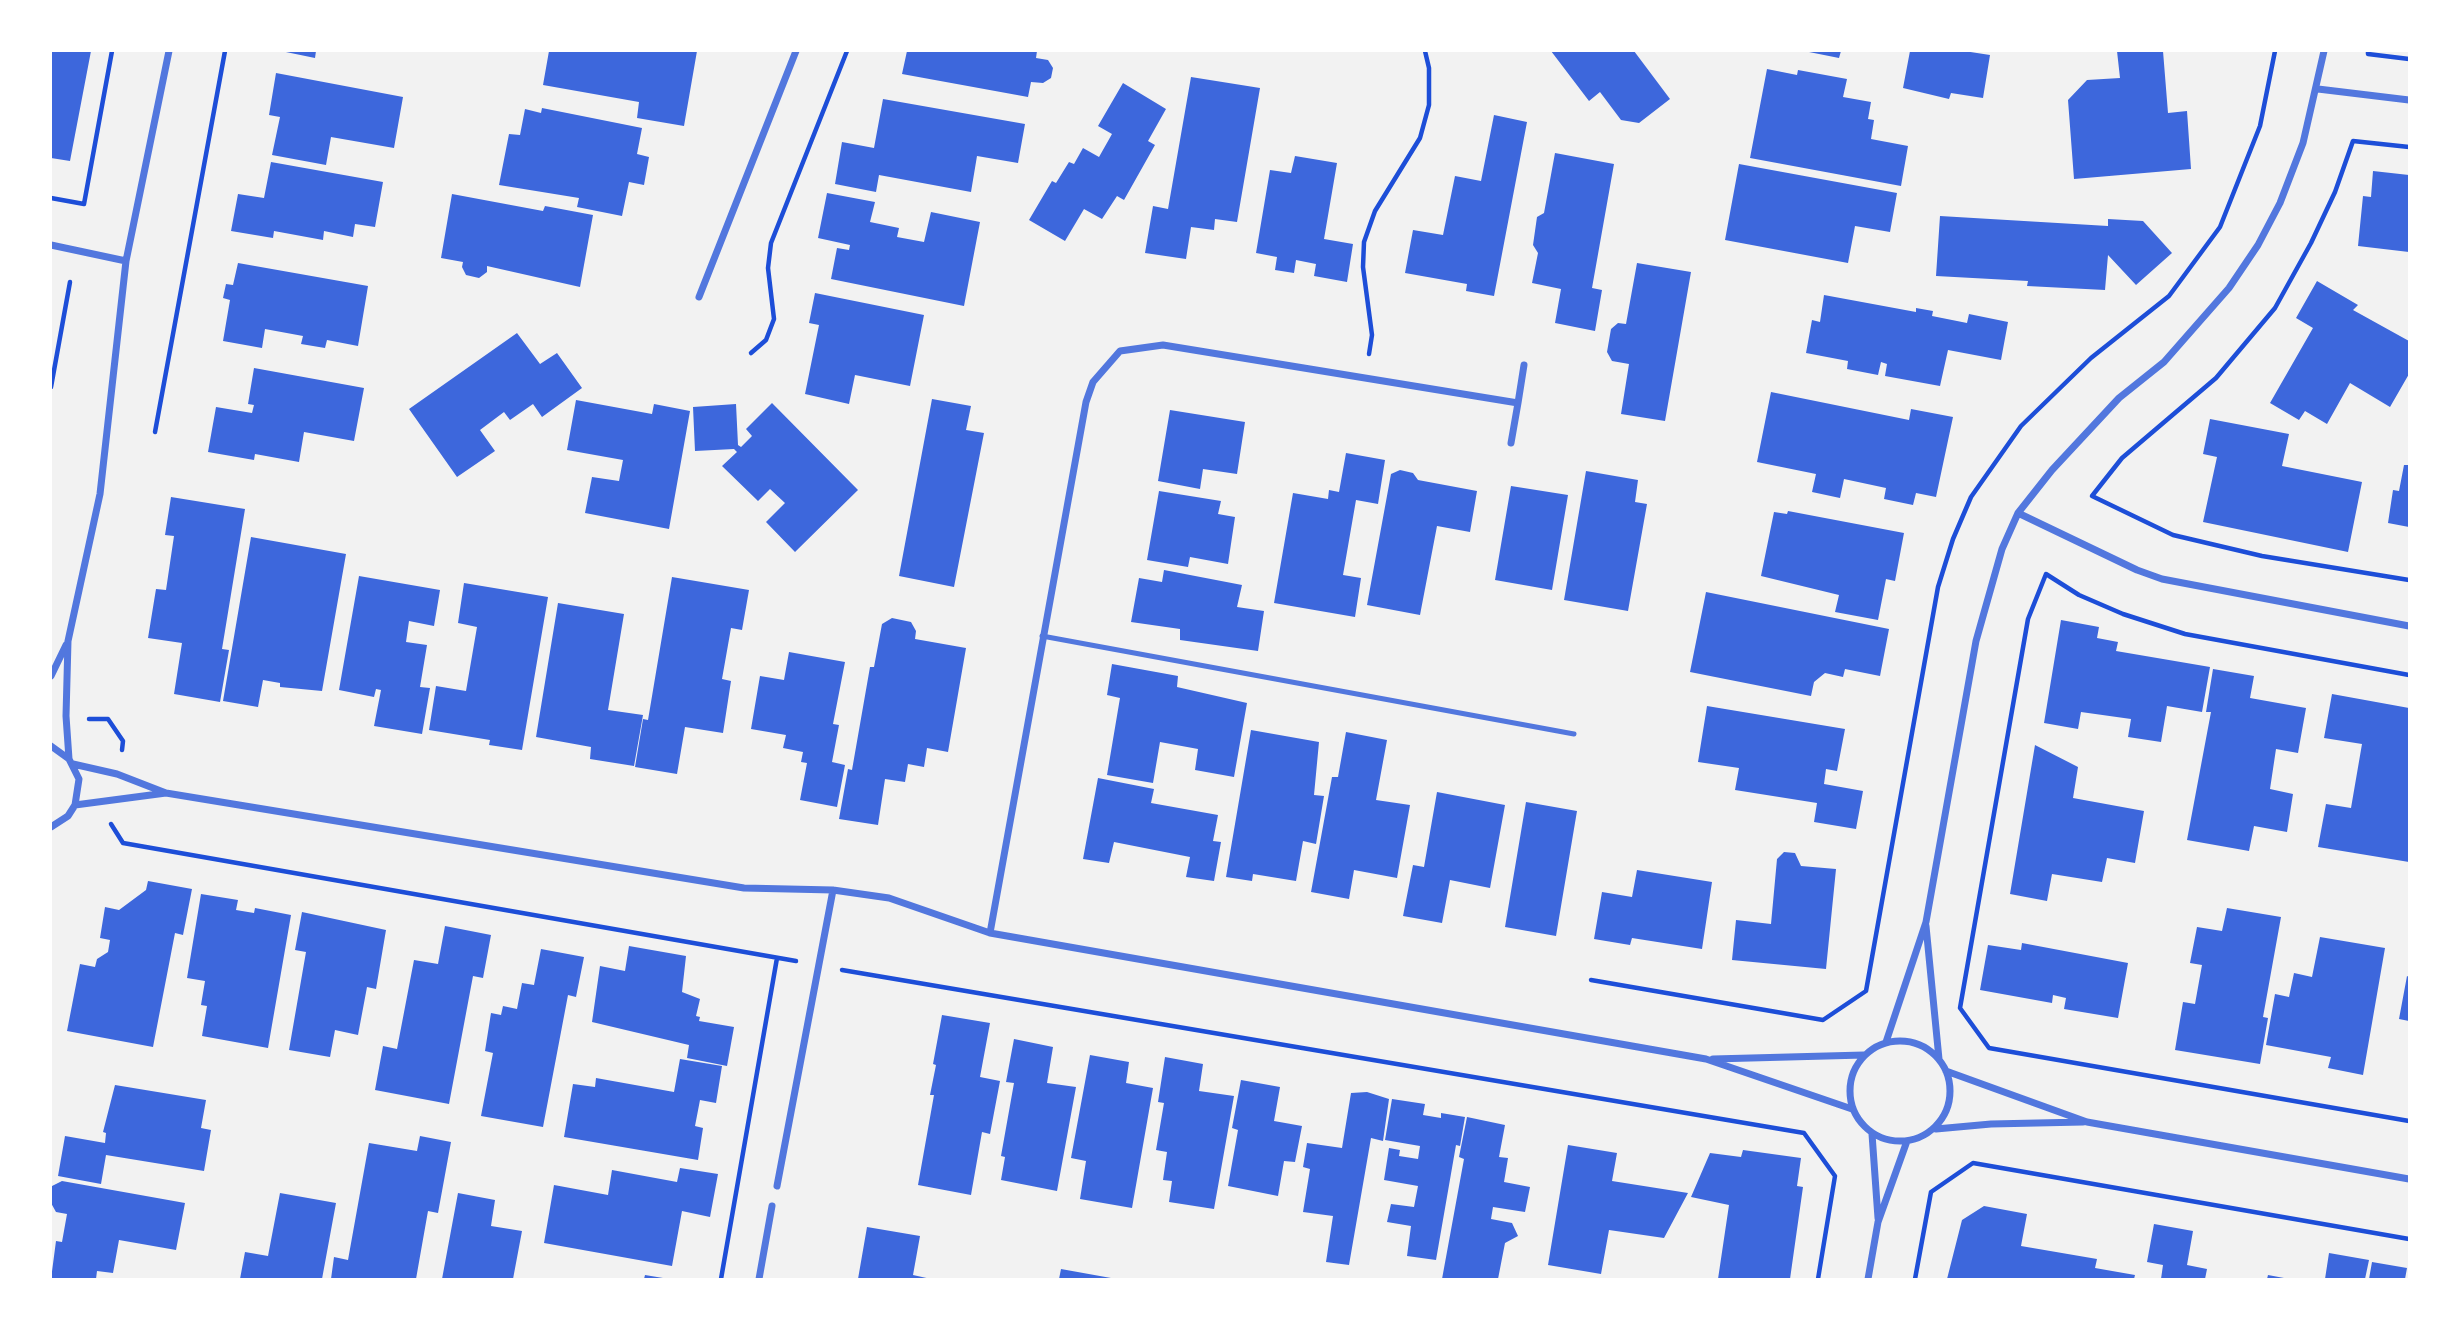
<!DOCTYPE html>
<html>
<head>
<meta charset="utf-8">
<style>
  body { margin:0 }
  #map { position:relative; width:2460px; height:1330px; overflow:hidden; background:#f2f2f2; font-family:Roboto,sans-serif }
  canvas { display:block }
  .frame { position:absolute; inset:0; border:52px solid #fff; pointer-events:none }
</style>
</head>
<body>
<div id="map">
<canvas width="2460" height="1330"></canvas>
<div class="frame"></div>
</div>
<script>
const ctx = document.querySelector('canvas').getContext('2d');
ctx.lineJoin = 'round';
function fill(path, color) { ctx.fillStyle = color; ctx.fill(path, 'evenodd'); }
const toPath = rows => new Path2D(rows.map(r => 'M' + r).join(''));
function trace(path, color, width, dash) { ctx.strokeStyle = color; ctx.lineWidth = width; ctx.lineCap = dash ? 'butt' : 'round'; ctx.setLineDash(dash || []); ctx.stroke(path); }
fill(toPath([
  [51,51,91,51,70,161,51,158],
  [281,51,316,51,315,58],
  [549,51,697,51,684,126,637,118,639,102,543,85],
  [907,51,1037,51,1036,58,1048,60,1053,68,1051,78,1043,83,1031,82,1028,97,902,74],
  [1551,51,1634,51,1670,99,1639,123,1621,120,1600,92,1589,101],
  [1804,51,1841,51,1839,58],
  [1910,51,1964,51,1990,55,1983,98,1951,93,1949,99,1903,88],
  [2117,51,2163,51,2168,113,2187,111,2191,169,2074,179,2068,100,2087,80,2120,78],
  [1767,69,1797,75,1798,70,1847,79,1843,97,1871,102,1868,119,1874,120,1871,139,1908,146,1901,186,1750,158],
  [276,73,403,97,394,148,331,137,326,165,272,155,280,117,269,115],
  [1191,77,1260,88,1237,222,1215,219,1214,230,1191,227,1186,259,1145,253,1153,206,1168,209],
  [1123,83,1166,109,1148,141,1155,145,1124,200,1117,196,1102,219,1084,209,1065,241,1029,220,1052,181,1056,183,1069,162,1074,164,1083,148,1099,157,1112,134,1098,126],
  [883,99,1025,124,1018,163,977,156,971,192,879,175,876,192,835,184,842,142,874,148],
  [542,108,642,128,637,154,649,157,644,185,629,182,622,216,577,207,579,198,499,185,509,134,520,135,525,109,541,113],
  [1494,115,1527,122,1494,296,1466,291,1467,284,1405,273,1413,230,1443,235,1455,176,1481,181],
  [1555,153,1614,164,1592,288,1602,290,1595,331,1555,323,1561,289,1532,283,1538,253,1533,245,1537,217,1544,213],
  [1295,156,1337,163,1324,239,1353,244,1347,282,1314,276,1316,264,1296,260,1294,273,1275,270,1277,257,1256,253,1270,170,1291,173],
  [271,162,383,182,375,227,355,224,353,237,324,231,323,240,274,231,273,238,231,231,238,194,264,198],
  [1739,164,1897,193,1890,232,1855,226,1848,263,1725,240],
  [2373,171,2409,175,2409,252,2358,246,2363,196,2371,197],
  [827,193,875,202,870,222,899,228,897,237,924,242,931,212,980,222,964,306,831,279,837,248,849,250,850,245,818,238],
  [452,194,543,211,545,206,593,215,580,287,487,266,487,272,479,278,466,275,462,267,463,262,441,258],
  [1940,216,2108,226,2108,219,2143,221,2172,253,2136,285,2108,255,2105,290,2027,286,2028,281,1936,276],
  [238,263,368,286,358,346,327,340,325,348,301,344,303,336,265,329,262,348,223,341,230,300,223,298,226,284,233,285],
  [1637,263,1691,272,1665,421,1621,414,1629,364,1612,361,1607,352,1611,329,1618,323,1626,324],
  [2317,281,2358,305,2353,310,2409,341,2409,374,2390,407,2350,383,2327,424,2305,411,2299,420,2270,403,2313,328,2296,318],
  [815,293,924,315,910,386,855,375,849,404,805,394,819,325,809,323],
  [1824,295,1916,312,1916,308,1933,311,1932,316,1967,323,1969,314,2008,322,2001,360,1948,350,1940,386,1885,376,1887,364,1881,362,1878,375,1847,369,1848,361,1806,353,1812,320,1820,322],
  [517,333,540,364,557,353,582,388,542,417,533,404,510,420,504,412,480,430,495,451,457,477,409,409],
  [254,368,364,388,354,441,304,432,299,462,255,454,254,460,208,452,216,407,252,413,254,405,248,404],
  [1771,392,1909,420,1911,409,1953,417,1936,497,1916,493,1913,505,1884,499,1886,488,1844,479,1840,498,1812,492,1816,474,1757,462],
  [932,399,971,406,966,430,984,433,954,587,899,576],
  [576,400,652,414,654,404,690,411,669,529,585,513,592,477,619,481,623,460,567,450],
  [772,403,858,490,795,552,766,522,785,503,770,489,758,501,722,466,737,452,734,449,695,451,693,407,736,404,738,445,741,447,752,436,746,429],
  [1170,410,1245,422,1237,474,1203,469,1200,489,1158,481],
  [2210,419,2289,434,2282,466,2362,482,2348,552,2203,522,2217,457,2203,454],
  [1346,453,1385,460,1378,504,1356,500,1343,575,1361,578,1355,617,1274,603,1293,493,1328,499,1329,490,1339,492],
  [2404,465,2409,465,2409,527,2388,523,2393,490,2399,491],
  [1400,470,1413,473,1418,480,1477,491,1470,532,1437,526,1420,615,1367,605,1391,474],
  [1586,471,1638,480,1635,502,1647,504,1628,611,1564,600],
  [1511,486,1568,495,1552,590,1495,580],
  [1159,491,1221,501,1218,514,1235,517,1228,564,1190,557,1188,567,1147,560],
  [171,497,245,509,222,649,229,650,220,702,174,694,182,643,148,638,156,589,166,590,174,536,165,535],
  [1788,511,1904,533,1895,581,1886,579,1878,620,1835,612,1839,595,1761,576,1774,512,1787,514],
  [251,537,346,554,322,691,280,687,280,683,263,680,258,707,223,701],
  [1164,570,1242,585,1237,607,1264,611,1258,651,1180,640,1180,629,1131,622,1139,578,1162,582],
  [359,576,440,590,434,626,409,621,406,642,427,645,420,687,430,688,422,734,374,726,381,690,376,689,374,697,339,690],
  [672,577,749,590,742,630,731,628,722,679,731,681,723,733,685,727,677,774,635,767,643,719,648,720],
  [464,583,548,597,522,750,489,745,490,740,429,730,436,686,466,691,477,627,458,623],
  [1706,592,1889,629,1880,676,1845,669,1843,677,1825,673,1814,682,1811,696,1690,672],
  [558,603,624,614,608,710,643,715,634,766,590,759,591,747,536,737],
  [892,618,911,622,916,631,915,639,966,648,948,752,927,748,924,767,908,764,905,782,885,779,878,825,839,819,848,769,852,770,870,667,874,667,882,624],
  [2061,620,2099,627,2097,638,2118,642,2116,651,2210,667,2202,712,2167,706,2161,742,2128,737,2131,719,2081,712,2078,729,2044,723],
  [789,652,845,662,833,724,839,725,832,762,845,765,837,807,800,800,807,763,801,762,803,752,783,748,786,735,751,729,760,676,784,680],
  [1112,664,1178,676,1177,687,1247,703,1234,777,1195,770,1198,749,1160,742,1153,783,1107,775,1120,698,1107,695],
  [2213,669,2254,676,2250,698,2306,708,2298,753,2276,749,2270,789,2293,794,2287,832,2254,826,2249,851,2187,840,2211,712,2206,712],
  [2332,694,2409,708,2409,862,2318,847,2326,804,2351,808,2362,744,2324,738],
  [1707,706,1845,729,1837,771,1826,769,1824,784,1863,791,1856,829,1814,822,1817,803,1735,790,1739,768,1698,762],
  [1251,730,1319,742,1314,795,1324,796,1316,844,1303,841,1296,881,1253,874,1252,881,1226,877],
  [1346,732,1387,740,1376,800,1410,805,1397,878,1354,870,1349,899,1311,892,1332,777,1338,777],
  [2035,745,2078,767,2073,798,2144,811,2135,863,2107,858,2102,882,2052,874,2047,901,2010,894],
  [1098,778,1154,789,1151,803,1218,815,1213,841,1221,842,1214,881,1186,877,1190,857,1114,842,1109,863,1083,859],
  [1437,792,1505,805,1490,888,1450,880,1442,923,1403,916,1413,865,1424,867],
  [1526,802,1577,811,1556,936,1505,927],
  [1784,852,1795,853,1801,866,1836,869,1826,969,1732,960,1736,920,1771,924,1777,859],
  [1637,870,1712,882,1702,949,1632,938,1630,945,1594,939,1602,892,1632,897],
  [148,881,192,889,183,935,175,933,153,1047,67,1031,80,964,95,967,97,959,108,952,110,940,100,938,105,907,119,910,146,890],
  [201,894,238,900,236,910,254,913,255,908,291,915,268,1048,202,1036,207,1006,201,1005,205,981,187,978],
  [2227,908,2281,917,2263,1017,2268,1018,2260,1064,2175,1050,2183,1002,2195,1004,2202,965,2190,963,2197,927,2222,931],
  [302,912,386,930,376,989,367,987,358,1035,335,1030,330,1057,289,1050,306,952,295,950],
  [445,926,491,935,483,978,473,976,449,1104,375,1090,383,1046,397,1049,414,960,438,964],
  [2320,937,2385,948,2363,1075,2328,1068,2331,1057,2266,1045,2275,994,2289,997,2294,973,2312,977],
  [2022,943,2128,963,2118,1018,2064,1009,2066,998,2053,995,2052,1003,1980,990,1988,945,2021,950],
  [629,946,686,956,682,992,700,999,696,1016,700,1017,699,1021,734,1027,727,1066,687,1058,689,1045,592,1022,600,966,625,971],
  [541,949,584,957,576,997,568,995,543,1127,481,1116,493,1053,485,1051,491,1013,501,1015,503,1006,517,1009,522,983,534,985],
  [2407,976,2409,977,2409,1021,2399,1019],
  [942,1015,990,1023,980,1077,1000,1081,990,1134,982,1132,971,1195,918,1185,934,1095,930,1095,936,1065,933,1064],
  [1014,1039,1053,1047,1047,1083,1076,1087,1057,1191,1001,1180,1005,1157,1001,1156,1014,1083,1006,1082],
  [1090,1055,1129,1062,1126,1083,1153,1088,1132,1208,1080,1199,1086,1161,1071,1158],
  [1165,1057,1203,1064,1199,1091,1234,1096,1214,1209,1169,1202,1172,1181,1163,1180,1167,1152,1156,1150,1164,1103,1158,1102],
  [680,1059,722,1066,716,1103,700,1100,695,1126,703,1128,698,1160,564,1137,573,1084,595,1087,596,1078,674,1092],
  [1241,1080,1280,1087,1274,1121,1302,1126,1295,1162,1284,1161,1278,1196,1228,1186,1238,1130,1232,1128],
  [115,1085,206,1100,201,1128,211,1130,204,1171,106,1155,101,1184,58,1176,65,1136,105,1143,106,1133,103,1132],
  [1367,1092,1389,1099,1383,1141,1371,1138,1349,1265,1326,1262,1333,1216,1303,1212,1310,1169,1303,1167,1307,1143,1342,1148,1351,1093],
  [1392,1099,1425,1104,1423,1115,1441,1118,1441,1113,1465,1117,1460,1146,1456,1145,1436,1260,1407,1256,1411,1226,1387,1222,1391,1204,1414,1207,1418,1186,1384,1180,1389,1148,1400,1150,1399,1156,1418,1159,1420,1146,1385,1140],
  [1467,1117,1505,1125,1499,1157,1508,1158,1504,1182,1530,1187,1525,1212,1493,1207,1491,1219,1512,1223,1518,1236,1505,1243,1498,1279,1442,1279,1464,1159,1459,1157],
  [420,1136,451,1142,438,1213,428,1211,416,1279,331,1279,334,1257,348,1260,369,1143,417,1151],
  [1568,1145,1617,1153,1612,1181,1688,1193,1664,1238,1609,1230,1601,1274,1548,1265],
  [1743,1150,1801,1158,1797,1186,1803,1187,1790,1279,1718,1279,1729,1205,1691,1197,1710,1153,1741,1157],
  [680,1168,718,1174,710,1217,682,1211,672,1266,544,1243,554,1185,608,1195,612,1170,677,1182],
  [62,1181,185,1203,176,1250,119,1240,113,1273,97,1271,96,1279,51,1279,56,1241,62,1242,67,1214,56,1212,51,1203,51,1192,52,1186],
  [280,1193,336,1203,322,1279,240,1279,245,1252,268,1256],
  [458,1193,495,1200,491,1226,522,1231,513,1279,442,1279],
  [1984,1206,2027,1214,2021,1246,2097,1259,2095,1268,2135,1275,2134,1279,1947,1279,1962,1220],
  [2154,1224,2193,1231,2187,1265,2207,1269,2205,1279,2161,1279,2163,1265,2147,1262],
  [867,1227,920,1236,913,1275,931,1279,858,1279],
  [2329,1253,2369,1260,2365,1279,2325,1279],
  [2372,1262,2407,1268,2405,1279,2369,1279],
  [1061,1269,1111,1278,1110,1279,1059,1279],
  [645,1275,663,1278,663,1279,644,1279],
  [2268,1275,2284,1278,2284,1279,2267,1279]
]), '#3d67dc');
trace(toPath([
  [2368,51,2368,54,2409,59],
  [2409,147,2353,141,2335,192,2311,243,2275,308,2216,378,2122,458,2092,496,2173,535,2262,556,2409,580],
  [51,198,84,204,112,51],
  [751,353,766,340,774,319,768,268,771,243,847,51],
  [1369,354,1372,335,1363,267,1364,242,1375,211,1420,138,1429,105,1429,68,1425,51],
  [51,387,70,282],
  [155,432,225,51],
  [2409,675,2185,634,2123,614,2079,595,2046,574,2028,619,1960,1008,1989,1048,2409,1121],
  [89,719,108,719,123,741,122,750],
  [111,824,123,843,796,961],
  [842,970,1804,1133,1835,1176,1818,1279],
  [1591,980,1823,1020,1866,991,1938,587,1953,539,1971,497,2021,426,2091,358,2169,296,2220,227,2260,126,2275,51],
  [721,1279,777,958],
  [1915,1279,1931,1192,1973,1163,2409,1239]
]), '#1d4ed8', 4.5);
trace(toPath([
  [1042,636,1574,734]
]), '#5277de', 5);
trace(toPath([
  [2318,89,2409,100],
  [51,245,126,261],
  [699,297,796,51],
  [1518,403,1524,365],
  [2018,513,2137,570,2162,579,2409,626],
  [51,676,66,645],
  [51,746,69,759,79,779,75,805,68,816,51,827],
  [69,759,66,716,68,641,100,494,126,261,169,51],
  [73,764,117,774,166,793,744,888,833,890,889,898,990,933,1706,1059,1852,1109],
  [75,805,166,793],
  [1926,926,1939,1059],
  [990,933,1086,402,1093,382,1120,351,1163,345,1518,403,1511,443],
  '1850 1091a50 50 0 1 1 100 0a50 50 0 1 1-100 0Z',
  [1886,1042,1926,922,1976,641,2002,549,2018,513,2052,470,2119,398,2164,362,2229,288,2258,245,2280,203,2303,143,2324,51],
  [1713,1059,1864,1055],
  [1946,1071,2087,1122,2409,1179],
  [1936,1129,1991,1124,2083,1122],
  [1872,1134,1878,1218],
  [777,1186,833,890],
  [759,1279,772,1206],
  [1868,1279,1878,1222,1907,1141]
]), '#5277de', 7);
</script>
</body>
</html>
